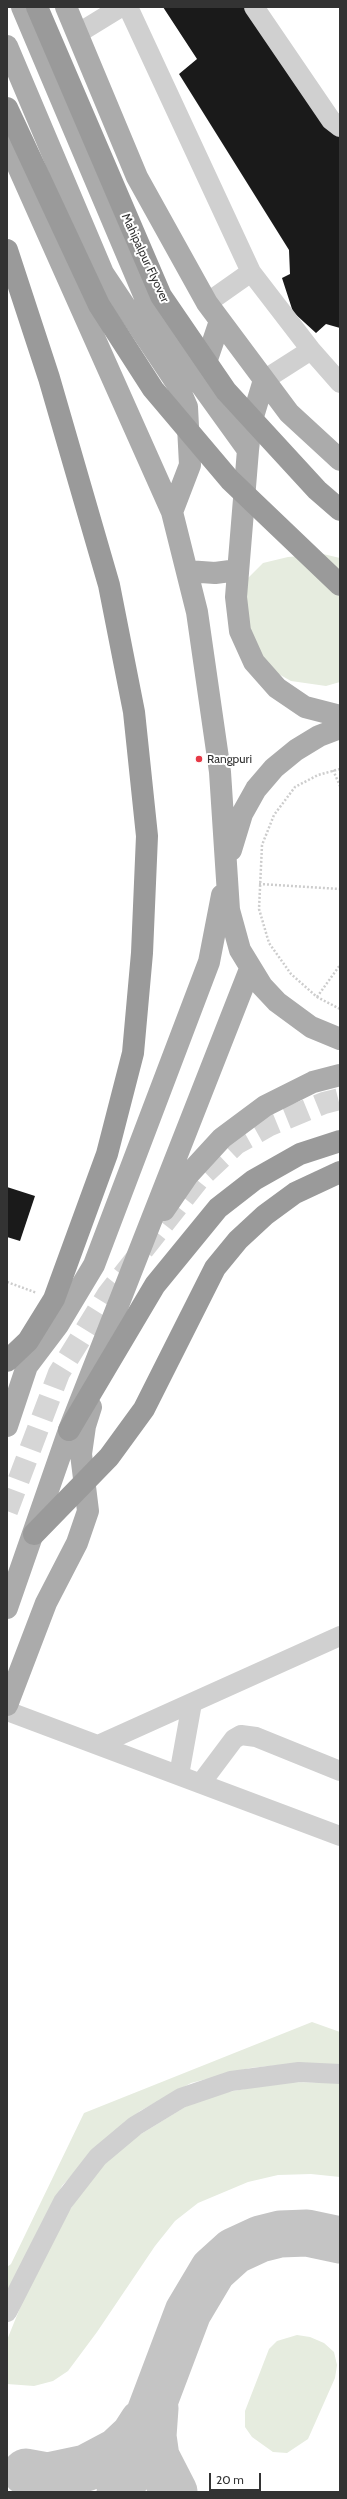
<!DOCTYPE html>
<html>
<head>
<meta charset="utf-8">
<style>
  body { margin:0 }
  #map { position:relative; width:347px; height:2499px; overflow:hidden; background:#fff; font-family:Cabin,sans-serif }
  canvas { display:block }
  .frame { position:absolute; inset:0; border:8px solid #333; pointer-events:none }
  .scale { position:absolute; left:209px; top:2473px; width:52px; height:18px; box-sizing:border-box; border:2px solid #333; border-top:0; padding-left:5px; font-size:12px; line-height:14px; white-space:nowrap; color:#333; -webkit-text-stroke:3px #fff; paint-order:stroke }
</style>
</head>
<body>
<div id="map">
<canvas width="347" height="2499"></canvas>
<div class="frame"></div>
<div class="scale">20 m</div>
</div>
<script>
const ctx = document.querySelector('canvas').getContext('2d');
ctx.lineJoin = 'round';
function fill(path, color) { ctx.fillStyle = color; ctx.fill(path, 'evenodd'); }
const toPath = rows => new Path2D(rows.map(r => 'M' + r).join(''));
function trace(path, color, width, dash) { ctx.strokeStyle = color; ctx.lineWidth = width; ctx.lineCap = dash ? 'butt' : 'round'; ctx.setLineDash(dash || []); ctx.stroke(path); }
function write(font, color, halo, rows, align = 'center') {
  ctx.font = font + ' Cabin,sans-serif'; ctx.lineWidth = 4; ctx.setLineDash([]); ctx.textBaseline = 'middle'; ctx.strokeStyle = halo; ctx.fillStyle = color; for (const [text, x, y, turn = 0] of rows) {
    ctx.save(); ctx.translate(x, y); ctx.rotate((+turn || 0) * Math.PI / 180); ctx.textAlign = isNaN(turn) ? turn : align; if (halo) ctx.strokeText(text, 0, 0); ctx.fillText(text, 0, 0); ctx.restore();
  }
}
fill(toPath([
  [323,554,340,558,340,682,326,686,291,681,268,668,243,626,248,578,263,563,288,557],
  [312,2022,340,2032,340,2066,300,2063,250,2068,191,2083,140,2111,99,2145,62,2186,7,2291,7,2267,11,2264,84,2113],
  [285,2082,340,2083,340,2177,311,2174,278,2175,248,2182,198,2203,175,2221,155,2246,97,2332,68,2371,53,2381,34,2386,7,2384,7,2340,24,2298,58,2227,99,2167,123,2145,185,2107,216,2094],
  [297,2335,310,2337,324,2343,334,2352,337,2365,335,2378,308,2439,287,2453,273,2452,252,2437,245,2427,245,2411,269,2349,277,2341]
]), '#e6ecdf');
trace(toPath([
  [155,2408,153,2436,156,2457,174,2492],
  [26,2472,48,2476,86,2468,118,2451,134,2436,143,2422],
  [120,2492,188,2312,213,2270,234,2251,260,2239,280,2234,307,2233,340,2240]
]), '#c4c4c4', 47);
fill(toPath([
  [163,7,246,7,340,132,340,328,326,324,316,333,293,312,282,278,290,274,289,250,179,74,197,59],
  [7,1187,35,1196,20,1241,7,1237]
]), '#1a1a1a');
trace(toPath([
  [7,1511,59,1373,108,1294,199,1179,236,1144,270,1125,324,1103,340,1099]
]), '#d6d6d6', 22, [22, 11]);
trace(toPath([
  [340,769,318,775,295,787,274,815,262,845,259,909,269,943,291,974,317,997,340,1009],
  [333,770,340,786],
  [259,884,340,889],
  [317,997,340,965],
  [7,1282,37,1293]
]), '#cdcdcd', 2.5, [2, 2]);
trace(toPath([
  [128,7,251,272,311,350,340,383],
  [254,7,331,120,340,127],
  [77,34,121,7],
  [207,303,251,272],
  [264,380,311,350],
  [7,1711,340,1836],
  [98,1745,340,1636],
  [179,1775,192,1703],
  [201,1783,234,1739,241,1735,256,1737,340,1771],
  [7,2312,63,2202,98,2157,135,2126,181,2098,231,2081,299,2072,340,2074]
]), '#d0d0d0', 20);
trace(toPath([
  [22,7,147,302,163,332,248,450],
  [66,7,137,177,207,303,289,413,340,460],
  [7,46,103,273,177,384,187,407,190,465,172,512],
  [7,142,172,512,197,612,220,772,229,910,240,950,262,986,277,1002,311,1027,340,1039],
  [201,377,220,321],
  [264,380,251,423,248,450,236,597,240,631,254,662,277,688,305,707,340,716],
  [187,571,215,573,238,570],
  [231,850,242,814,256,789,274,768,296,750,319,736,340,728],
  [164,1210,188,1175,222,1138,265,1106,313,1082,340,1075],
  [7,1426,27,1366,58,1325,94,1265,209,962,222,895],
  [7,1608,69,1430,250,969],
  [7,1705,46,1603,77,1543,88,1511,81,1454,85,1426,91,1407]
]), '#ababab', 22);
trace(toPath([
  [7,250,49,378,109,585,134,712,147,836,142,953,133,1053,107,1154,54,1299,28,1341,7,1361],
  [69,1430,155,1285,218,1208,254,1180,300,1154,340,1141],
  [34,1534,109,1457,144,1409,215,1268,238,1240,265,1215,295,1193,340,1172]
]), '#9a9a9a', 22);
trace(toPath([
  [37,7,161,296,226,391,317,490,340,510],
  [7,108,99,305,153,389,230,480,340,585]
]), '#9a9a9a', 22);
for (const [x, y, r, color] of [
  [199,759,4,"#e63946"]
]) { const dot = new Path2D(); dot.arc(x, y, r, 0, 2 * Math.PI); ctx.fillStyle = color; ctx.fill(dot); trace(dot, '#fff', 1.5); }
write('12px', '#333', '#fff', [
  ["Mahipalpur Flyover",145,258,65]
]);
write('12px', '#333', '#fff', [
  ["Rangpuri",207,759]
], 'left');
</script>
</body>
</html>
